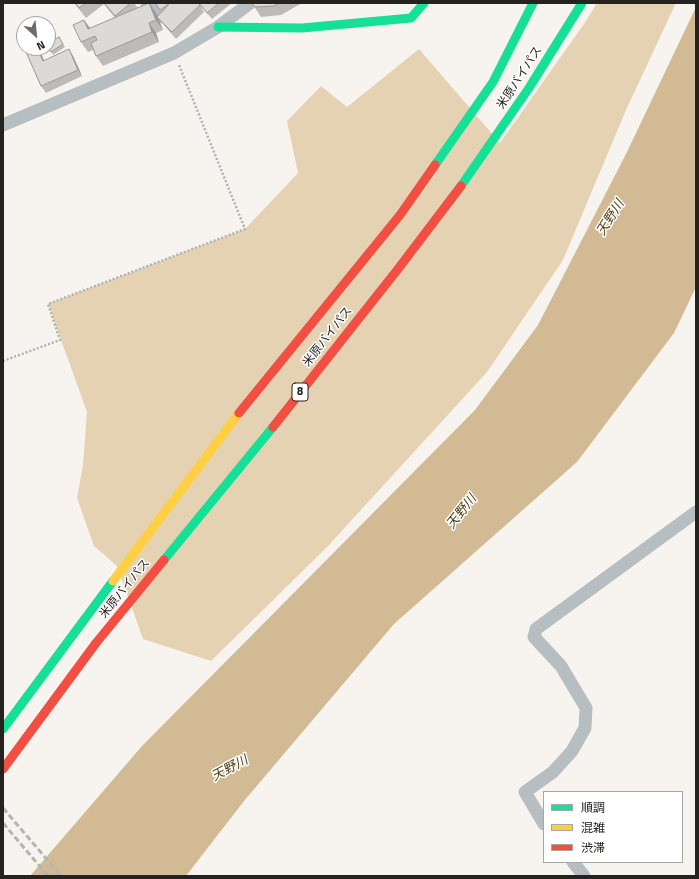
<!DOCTYPE html>
<html>
<head>
<meta charset="utf-8">
<style>
  body { margin:0 }
  #map { position:relative; width:699px; height:879px; overflow:hidden; background:#f7f4f0; font-family:"Titillium Web","Noto Sans JP",sans-serif }
  canvas { display:block }
  .frame { position:absolute; inset:0; border:4px solid #252320; pointer-events:none }
  .legend { position:absolute; left:543px; top:791px; width:140px; height:72px; box-sizing:border-box; background:#fff; border:1px solid #a8a7a6; margin:0; padding:5px 7px; list-style:none; font-size:12px; color:#252320 }
  .legend li { display:flex; align-items:center; gap:8px; height:20px }
  .legend b { width:20px; border:1px solid #a8a7a6 }
  .north { position:absolute; left:16px; top:16px; width:40px; height:40px; box-sizing:border-box; background:#fff; border:1px solid #a8a7a6; border-radius:50%; rotate:153deg; font-size:11px; font-weight:700; line-height:16px; text-align:center; color:#252320 }
  .north::after { content:''; display:block; margin:auto; width:14px; height:18px; background:#6e6c69; clip-path:polygon(50% 0,100% 100%,50% 72%,0 100%) }
</style>
</head>
<body>
<div id="map">
<canvas width="699" height="879"></canvas>
<div class="frame"></div>
<ul class="legend">
<li><b style="height:5px;background:#16e098"></b>順調</li>
<li><b style="height:5px;background:#ffcf43"></b>混雑</li>
<li><b style="height:5px;background:#f24e42"></b>渋滞</li>
</ul>
<div class="north">N</div>
</div>
<script>
const ctx = document.querySelector('canvas').getContext('2d');
ctx.lineJoin = 'round';
function fill(path, color) { ctx.fillStyle = color; ctx.fill(path, 'evenodd'); }
const toPath = rows => new Path2D(rows.map(r => 'M' + r).join(''));
function trace(path, color, width, dash) { ctx.strokeStyle = color; ctx.lineWidth = width; ctx.lineCap = dash ? 'butt' : 'round'; ctx.setLineDash(dash || []); ctx.stroke(path); }
function write(font, color, halo, rows, align = 'center') {
  ctx.font = font + ' "Titillium Web","Noto Sans JP",sans-serif'; ctx.lineWidth = 3; ctx.setLineDash([]); ctx.textBaseline = 'middle'; ctx.strokeStyle = halo; ctx.fillStyle = color; for (const [text, x, y, turn = 0] of rows) {
    ctx.save(); ctx.translate(x, y); ctx.rotate((+turn || 0) * Math.PI / 180); ctx.textAlign = isNaN(turn) ? turn : align; if (halo) ctx.strokeText(text, 0, 0); ctx.fillText(text, 0, 0); ctx.restore();
  }
}
fill(toPath([
  [597,3,676,3,626,110,563,260,487,372,328,546,211,661,143,639,117,566,94,546,77,498,83,465,87,412,48,304,245,229,298,173,287,121,321,86,347,107,419,49,500,143,586,21]
]), '#e5d2b3');
fill(toPath([
  [696,7,696,287,674,333,577,462,394,624,244,801,186,876,30,876,142,746,475,410,538,325,626,154]
]), '#d2bb94');
trace(toPath([
  [3,361,60,340,48,304,245,229,179,65]
]), '#afb2b3', 2.5, [2, 2]);
trace(toPath([
  [147,3,160,17],
  [3,125,174,53,218,27,250,3],
  [544,824,525,792,553,772,572,751,585,728,586,708,561,666,534,637,536,629,696,512],
  [573,862,584,876]
]), '#b7bec2', 13);
trace(toPath([
  [218,27,302,28,411,18,424,3],
  [435,165,493,82,533,3],
  [461,186,529,88,582,3],
  [164,560,273,427],
  [3,729,113,581]
]), '#16e098', 9);
trace(toPath([
  [113,581,239,413]
]), '#ffcf43', 9);
trace(toPath([
  [239,413,400,215,435,165],
  [273,427,398,269,461,186],
  [3,769,96,643,164,560]
]), '#f24e42', 9);
trace(toPath([
  [3,808,61,876],
  [3,823,48,876]
]), '#b4b5b6', 3, [6, 3]);
fill(toPath([
  [74,3,134,3,138,8,149,3,156,13,157,17,162,12,156,4,200,5,204,12,176,39,162,23,158,18,163,30,156,33,159,42,103,66,96,56,93,50,88,52,81,42,84,20,90,28,115,18,104,4,86,18],
  [198,3,232,3,212,19],
  [252,3,302,3,281,15,261,17],
  [59,37,65,47,53,55,48,47],
  [37,48,41,53,44,61,73,56,82,76,46,93,41,86]
]), '#bdbbb9');
fill(toPath([
  [149,3,156,13,163,30,156,20],
  [84,20,91,30,88,29],
  [149,23,156,33,159,42,152,32],
  [37,48,41,53,47,68,43,61],
  [69,49,73,56,82,76,78,70]
]), '#9a9996');
const building = toPath([
  [75,3,86,3,79,8,75,3],
  [104,3,131,3,115,16,104,3],
  [149,3,156,20,149,23,152,32,96,56,91,43,97,40,95,36,81,42,73,25,84,20,88,29,149,3],
  [158,3,170,3,160,10,156,4,158,3],
  [170,3,198,3,200,5,172,32,157,17,170,3],
  [199,3,219,3,207,13,199,3],
  [252,3,279,3,274,6,255,7,252,3],
  [59,37,63,44,51,52,48,47,48,44,59,37],
  [34,48,37,48,43,61,69,49,78,70,41,86,26,52,34,48]
]);
fill(building, '#dcdad7');
trace(building, '#9a9996', 1);
for (const [x, y, w] of [
  [300,392,16]
]) { const box = new Path2D(); box.roundRect(x - w / 2, y - 9, w, 18, 3); ctx.fillStyle = '#fff'; ctx.fill(box); trace(box, '#252320', 1); }
write('bold 11px', '#252320', null, [
  ["8",300,392]
]);
write('12px', '#252320', '#fff', [
  ["米原バイパス",520,78,-57],
  ["米原バイパス",328,337,-52],
  ["米原バイパス",125,589,-51]
]);
write('italic 13px', '#503a0f', '#fff', [
  ["天野川",611,218,-58],
  ["天野川",462,512,-51],
  ["天野川",230,769,-28]
]);
</script>
</body>
</html>
